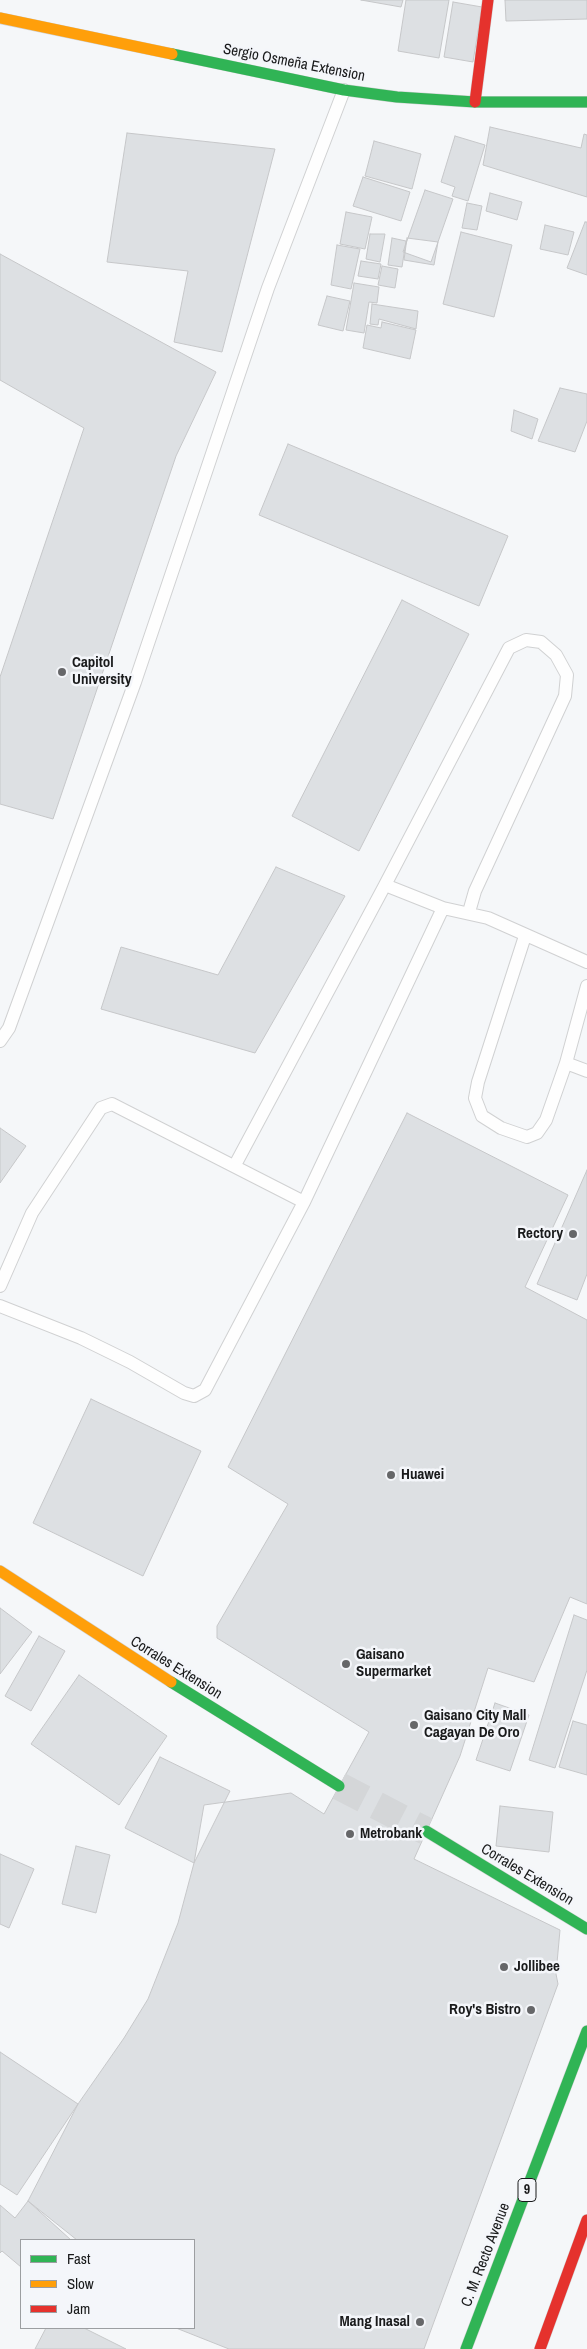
<!DOCTYPE html>
<html>
<head>
<meta charset="utf-8">
<style>
  body { margin:0 }
  #map { position:relative; width:587px; height:2349px; overflow:hidden; background:#f5f7f9; font-family:"Archivo Narrow",sans-serif }
  canvas { display:block }
  .legend { position:absolute; left:20px; top:2239px; width:175px; height:90px; box-sizing:border-box; background:#f4f6fa; border:1px solid #9c9ea1; margin:0; padding:6px 9px; list-style:none; font-size:15px; color:#191a1b }
  .legend li { display:flex; align-items:center; gap:10px; height:25px }
  .legend b { width:25px; border:1px solid #9c9ea1 }
</style>
</head>
<body>
<div id="map">
<canvas width="587" height="2349"></canvas>
<ul class="legend">
<li><b style="height:6px;background:#30b455"></b>Fast</li>
<li><b style="height:6px;background:#ff9f0a"></b>Slow</li>
<li><b style="height:6px;background:#e5322d"></b>Jam</li>
</ul>
</div>
<script>
const ctx = document.querySelector('canvas').getContext('2d');
ctx.lineJoin = 'round';
function fill(path, color) { ctx.fillStyle = color; ctx.fill(path, 'evenodd'); }
const toPath = rows => new Path2D(rows.map(r => 'M' + r).join(''));
function trace(path, color, width, dash) { ctx.strokeStyle = color; ctx.lineWidth = width; ctx.lineCap = dash ? 'butt' : 'round'; ctx.setLineDash(dash || []); ctx.stroke(path); }
function write(font, color, halo, rows, align = 'center') {
  ctx.font = font + ' "Archivo Narrow",sans-serif'; ctx.lineWidth = 5; ctx.setLineDash([]); ctx.textBaseline = 'middle'; ctx.strokeStyle = halo; ctx.fillStyle = color; for (const [text, x, y, turn = 0] of rows) {
    ctx.save(); ctx.translate(x, y); ctx.rotate((+turn || 0) * Math.PI / 180); ctx.textAlign = isNaN(turn) ? turn : align; if (halo) ctx.strokeText(text, 0, 0); ctx.fillText(text, 0, 0); ctx.restore();
  }
}
const building = toPath([
  [361,0,403,0,401,7,361,0],
  [406,0,449,0,439,58,398,51,406,0],
  [505,0,587,0,587,19,506,21,505,0],
  [453,2,482,7,473,62,444,57,453,2],
  [490,127,581,148,584,134,587,135,587,197,483,165,490,127],
  [127,133,275,149,222,352,174,342,188,271,107,262,127,133],
  [455,136,485,145,468,201,452,196,455,187,441,182,455,136],
  [374,141,421,154,412,189,365,176,374,141],
  [363,177,410,192,401,221,353,206,363,177],
  [425,190,453,199,431,262,403,252,425,190],
  [490,193,522,202,517,220,486,211,490,193],
  [467,203,482,206,477,230,462,228,467,203],
  [346,212,372,217,365,249,340,244,346,212],
  [585,222,587,222,587,275,567,268,585,222],
  [545,225,574,232,568,255,540,249,545,225],
  [461,232,512,245,494,317,443,304,461,232],
  [370,234,385,234,380,262,366,259,370,234],
  [392,238,406,241,402,267,388,265,392,238],
  [407,238,438,242,434,265,404,260,407,238],
  [337,245,360,249,351,289,331,285,337,245],
  [0,254,216,372,176,456,53,819,0,804,0,677,84,428,0,380,0,254],
  [361,261,381,264,378,279,358,276,361,261],
  [382,266,398,269,395,288,378,285,382,266],
  [354,283,379,287,377,303,369,302,364,333,346,330,354,283],
  [327,296,350,301,343,331,318,325,327,296],
  [372,304,418,311,416,329,379,319,378,325,370,324,372,304],
  [382,322,416,330,410,359,363,348,367,325,381,328,382,322],
  [560,388,587,394,587,421,575,452,538,441,560,388],
  [514,410,538,419,532,439,511,431,514,410],
  [288,444,508,536,479,606,259,515,288,444],
  [402,600,469,634,359,851,292,816,402,600],
  [276,867,345,896,255,1053,101,1009,121,947,218,975,276,867],
  [407,1113,568,1195,525,1287,587,1320,587,1604,570,1597,534,1682,488,1668,460,1756,414,1859,560,1930,556,1974,558,1984,424,2349,229,2349,176,2328,194,2328,194,2240,71,2240,28,2201,78,2104,124,2038,148,1999,178,1923,194,1863,204,1805,291,1793,324,1814,369,1732,217,1638,217,1626,288,1504,228,1467,407,1113],
  [0,1128,26,1146,0,1183,0,1128],
  [587,1170,587,1274,577,1300,537,1284,587,1170],
  [91,1399,201,1451,143,1576,33,1523,91,1399],
  [0,1608,32,1632,0,1674,0,1608],
  [574,1615,587,1620,587,1670,555,1768,529,1760,574,1615],
  [39,1636,65,1651,31,1711,5,1696,39,1636],
  [79,1675,167,1736,119,1805,31,1744,79,1675],
  [495,1703,529,1715,510,1771,476,1760,495,1703],
  [573,1721,587,1725,587,1775,559,1767,573,1721],
  [160,1757,230,1791,194,1863,125,1828,160,1757],
  [500,1806,553,1812,549,1852,496,1846,500,1806],
  [76,1846,110,1855,96,1913,62,1904,76,1846],
  [0,1854,34,1869,9,1928,0,1924,0,1854],
  [0,2052,78,2104,17,2195,0,2184,0,2052],
  [28,2201,77,2240,21,2240,21,2267,2,2251,0,2253,0,2205,15,2218,28,2201],
  [46,2328,84,2328,126,2349,35,2349,46,2328]
]);
fill(building, '#dde0e3');
trace(building, '#c6c7c9', 1);
trace(toPath([
  [339,1786,426,1831]
]), '#d4d6d8', 28, [28, 14]);
const lane = toPath([
  [469,912,475,891,565,696,567,675,556,655,541,642,526,640,509,648,385,885,443,908,488,918,587,962],
  [525,936,478,1082,475,1098,482,1116,501,1128,527,1137,537,1133,546,1120,566,1063,587,986],
  [0,1041,9,1028,135,682,268,288,344,90],
  [566,1063,587,1071],
  [235,1165,385,885],
  [0,1286,32,1213,101,1108,112,1104,304,1202],
  [0,1306,81,1338,130,1362,184,1393,194,1396,205,1390,304,1202,443,908]
]);
const fast = toPath([
  [172,54,344,90,397,97,475,102,587,102],
  [171,1682,339,1786],
  [426,1831,587,1929],
  [466,2349,587,2031]
]);
const slow = toPath([
  [0,18,172,54],
  [0,1571,171,1682]
]);
const jam = toPath([
  [475,102,488,0],
  [540,2349,587,2220]
]);
trace(lane, '#d0d1d2', 14);
trace(fast, '#d0d1d2', 12);
trace(slow, '#d0d1d2', 12);
trace(jam, '#d0d1d2', 12);
trace(lane, '#fefefe', 12);
trace(fast, '#30b455', 11);
trace(slow, '#ff9f0a', 11);
trace(jam, '#e5322d', 11);
for (const [x, y, r, color] of [
  [62,672,5,"#666769"],
  [573,1234,5,"#666769"],
  [391,1475,5,"#666769"],
  [346,1664,5,"#666769"],
  [414,1725,5,"#666769"],
  [350,1834,5,"#666769"],
  [504,1967,5,"#666769"],
  [531,2010,5,"#666769"],
  [420,2322,5,"#666769"]
]) { const dot = new Path2D(); dot.arc(x, y, r, 0, 2 * Math.PI); ctx.fillStyle = color; ctx.fill(dot); trace(dot, '#f4f6fa', 2); }
for (const [x, y, w] of [
  [527,2190,18]
]) { const box = new Path2D(); box.roundRect(x - w / 2, y - 11.5, w, 23, 4); ctx.fillStyle = '#f4f6fa'; ctx.fill(box); trace(box, '#191a1b', 1); }
write('bold 14px', '#191a1b', null, [
  ["9",527,2190]
]);
write('15px', '#191a1b', '#f4f6fa', [
  ["Sergio Osmeña Extension",294,63,11],
  ["Corrales Extension",176,1668,32],
  ["Corrales Extension",527,1875,31],
  ["C. M. Recto Avenue",486,2255,-69]
]);
write('bold 15px', '#191a1b', '#f4f6fa', [
  ["Capitol",72,663],
  ["University",72,680],
  ["Rectory",563,1234,"right"],
  ["Huawei",401,1475],
  ["Gaisano",356,1655],
  ["Supermarket",356,1672],
  ["Gaisano City Mall",424,1716],
  ["Cagayan De Oro",424,1733],
  ["Metrobank",360,1834],
  ["Jollibee",514,1967],
  ["Roy's Bistro",521,2010,"right"],
  ["Mang Inasal",410,2322,"right"]
], 'left');
</script>
</body>
</html>
